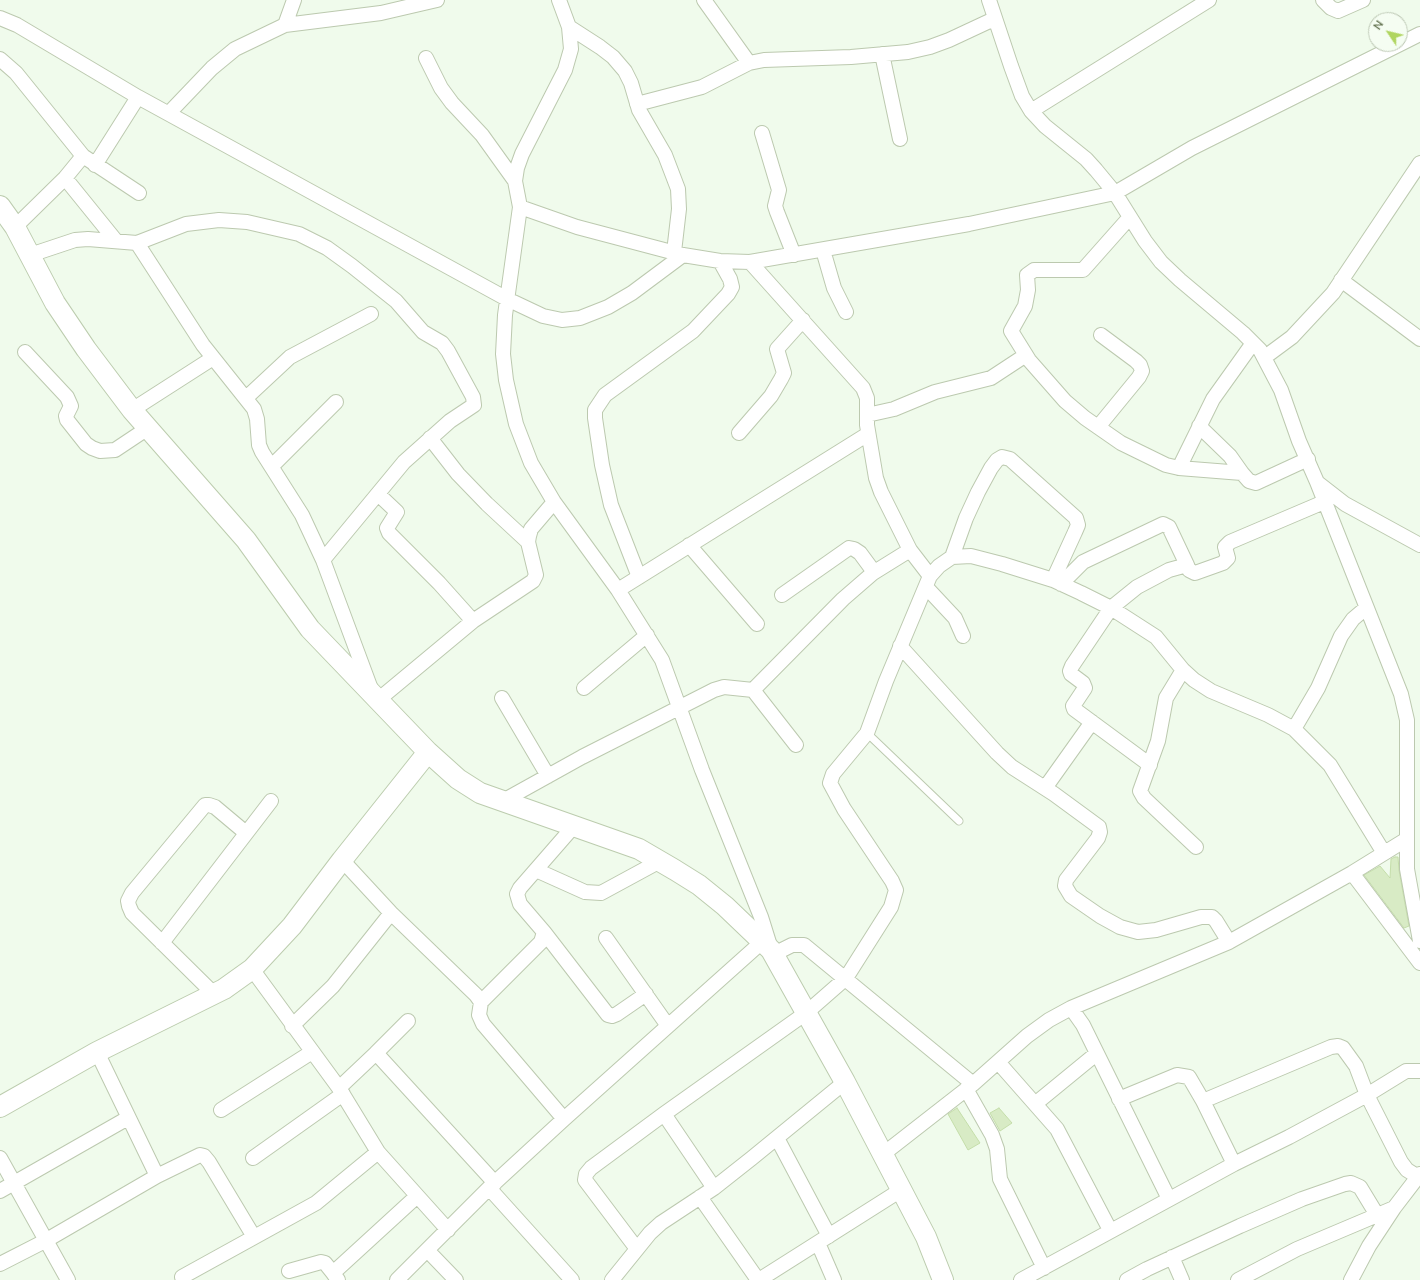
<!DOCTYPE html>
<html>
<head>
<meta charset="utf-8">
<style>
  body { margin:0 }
  #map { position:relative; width:1420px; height:1280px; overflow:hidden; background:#f0fbec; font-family:"Nunito Sans",sans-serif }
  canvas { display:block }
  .north { position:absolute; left:1368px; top:12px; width:40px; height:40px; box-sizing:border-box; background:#f5fdf2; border:1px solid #bbc6b2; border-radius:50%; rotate:305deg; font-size:11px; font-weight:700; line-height:16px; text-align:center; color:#647351 }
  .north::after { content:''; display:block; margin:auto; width:14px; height:18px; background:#b0d560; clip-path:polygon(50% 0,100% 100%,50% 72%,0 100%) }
</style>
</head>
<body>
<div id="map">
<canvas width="1420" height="1280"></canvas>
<div class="north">N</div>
</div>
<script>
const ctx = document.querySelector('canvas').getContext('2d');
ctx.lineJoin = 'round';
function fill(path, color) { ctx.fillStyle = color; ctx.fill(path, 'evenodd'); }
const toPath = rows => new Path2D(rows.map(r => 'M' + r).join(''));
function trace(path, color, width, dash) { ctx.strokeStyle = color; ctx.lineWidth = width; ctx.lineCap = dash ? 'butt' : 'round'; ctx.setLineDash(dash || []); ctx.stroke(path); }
const building = toPath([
  [1395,857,1398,857,1399,870,1409,926,1404,928,1364,875,1380,866,1390,878,1391,859,1395,857],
  [957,1108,980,1143,968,1150,948,1114,957,1108],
  [999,1108,1012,1123,1000,1131,990,1113,999,1108]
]);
fill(building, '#d8ebc5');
trace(building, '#c4dda9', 1);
const lane = toPath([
  [867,733,959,821]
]);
const street = toPath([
  [559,0,569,27,571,49,565,70,522,154,517,168,515,181,520,207,505,315,503,354,506,380,516,424,531,463,554,502,618,590,662,660,702,770,761,917,771,949],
  [704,0,749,63],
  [989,0,1011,66,1022,96,1031,111,1045,126,1086,159,1096,170,1115,193,1145,241,1161,262,1180,280,1243,333,1260,350,1281,390,1299,441,1317,482,1401,694,1407,720,1407,869,1420,941],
  [1323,0,1331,8,1338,11,1363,0],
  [0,18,17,25,138,97,507,299,543,316,562,320,580,318,608,307,632,293,683,255],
  [285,25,294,0],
  [569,27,600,47,613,57,625,71,631,83,639,110,665,155,678,189,679,209,674,252],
  [1400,44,1420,34],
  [882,54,900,139],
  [426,58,441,88,452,103,482,135,515,181],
  [0,59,16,73,83,156,139,193],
  [637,104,702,87,749,63,764,60,851,57,908,52,930,47,949,40,994,19],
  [1031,111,1209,0],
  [169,113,212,68,235,49,285,25,381,13,437,0],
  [762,133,779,190,775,206,777,212,794,255],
  [95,165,138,97],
  [65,178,116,241],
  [520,207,577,227,683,255,720,261,750,262,969,224,1115,193,1192,148,1400,44],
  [1130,217,1083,270,1034,270,1027,275,1028,290,1025,306,1011,331,1029,360,1065,401,1085,418,1121,443,1166,465,1179,468,1242,473,1249,481,1256,483,1308,459],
  [15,227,65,178,83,156],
  [137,243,186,224,219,220,247,222,299,234,327,248,352,266,396,301,423,332,442,343,448,351,473,397,474,405,450,421,404,462,323,560],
  [823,250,834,288,846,312],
  [30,255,75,240,88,239,137,243,203,345,254,409,257,419,259,445,262,452,302,515,323,560,371,689],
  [750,262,863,388,867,398,867,425,876,478,881,492,910,550,930,576],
  [1341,280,1420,339],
  [25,352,67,397,71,406,66,416,67,420,86,444,92,448,100,451,115,450,148,428],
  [1265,357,1292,337,1333,293,1420,163],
  [246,398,290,357,371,314],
  [132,410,213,358],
  [867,415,894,409,935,392,991,378,1026,355],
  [1199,426,1230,456,1242,473],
  [1098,427,1139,377,1142,371,1140,365,1136,361,1101,335],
  [739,433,771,396,781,379,784,373,777,349,803,320],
  [430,438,458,474,487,504,528,542],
  [272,466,336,402],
  [1179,468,1213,399,1253,343],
  [1318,483,1345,504,1420,545],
  [378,494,397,512,387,528,389,533,439,583,473,621],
  [689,545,757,624],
  [952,557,966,518,978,492,991,468,997,460,1002,457,1010,459,1076,518,1078,525,1075,532,1053,580],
  [639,577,611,505,602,465,595,418,595,410,605,395,693,331,728,294,732,287,730,279,720,261],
  [1061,584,1083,562,1163,524,1169,527,1187,565],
  [926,587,955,618,963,636],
  [618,590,868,434],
  [782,595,849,548,854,549,860,553,874,572],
  [900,646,997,753,1012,767,1054,794,1099,827,1100,832,1098,838,1066,880,1065,886,1071,896,1100,916,1120,927,1138,932,1156,930,1201,917,1212,917,1216,921,1229,942],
  [1183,670,1166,698,1158,741,1140,791,1144,798,1196,847],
  [584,688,647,635],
  [753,690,796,745],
  [502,698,548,776],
  [378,700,473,621,533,581,536,575,528,542,529,536,531,529,554,502],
  [1294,729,1318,688,1341,636,1353,619,1366,608],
  [1150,765,1074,709,1073,706,1085,688,1083,683,1071,674,1070,671,1072,666,1111,608,1137,587,1169,570,1187,565,1189,570,1195,573,1223,563,1228,558,1225,547,1230,542,1324,502],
  [1045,788,1092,722],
  [501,802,582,757,714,690,724,687,753,690,843,599,873,573,910,550],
  [342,860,391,913,476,995,481,1002,479,1015,483,1024,564,1119],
  [536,870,585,892,601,893,660,861],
  [1352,873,1420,963],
  [544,932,608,1015,612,1016,617,1014,646,994],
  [606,938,668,1026],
  [162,943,271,801],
  [774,954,792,945,804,945,973,1084],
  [252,969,339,1088,378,1152,448,1230],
  [214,994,132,913,129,906,128,901,132,893,205,805,209,805,215,807,246,833],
  [481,1002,541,942,544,932,520,904,517,894,520,888,574,826],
  [1071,1008,1083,1025,1169,1199],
  [292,1026,333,986,391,913],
  [97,1052,157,1176],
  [376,1053,408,1021],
  [998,1062,1057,1129,1110,1230],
  [339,1088,376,1053,495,1183],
  [966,1089,992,1135,997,1149,1000,1179,1044,1268],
  [1119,1099,1177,1075,1189,1077,1203,1101,1234,1164],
  [1203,1101,1331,1047,1338,1046,1343,1048,1356,1066,1367,1095,1401,1162,1407,1170,1420,1178],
  [1035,1104,1096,1054],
  [221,1110,312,1052],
  [664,1114,714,1188],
  [777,1138,829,1236],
  [882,1155,973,1084,1027,1036,1049,1020,1071,1008,1229,942,1352,873,1407,839],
  [0,1158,68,1280],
  [253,1158,343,1094],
  [489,1188,572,1280],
  [0,1191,128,1118],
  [700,1197,758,1280],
  [818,1243,834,1280],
  [637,1249,585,1180,586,1174,591,1168,664,1114,806,1013,846,978,891,907,896,890,892,881,844,809,830,783,833,774,867,733,886,681,930,576,939,566,952,557,971,556,1002,564,1053,580,1081,593,1111,608,1156,637,1183,670,1194,680,1211,691,1268,715,1294,729,1330,765,1384,853],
  [428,1251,456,1280],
  [1172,1257,1182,1280],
  [0,1264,45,1241,157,1176,200,1155,204,1156,209,1162,254,1237],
  [289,1271,321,1262,325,1263,333,1273],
  [182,1277,316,1203,378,1152],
  [338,1280,333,1273,416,1197],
  [397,1280,489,1188,564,1119,763,941],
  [612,1280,650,1233,661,1223,714,1188,752,1158,845,1082],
  [759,1280,901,1190],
  [1021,1280,1234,1164,1289,1137,1367,1095,1406,1071,1420,1071],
  [1127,1280,1147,1269,1240,1226,1302,1199,1345,1184,1351,1183,1360,1187,1377,1215],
  [1238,1280,1297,1249,1394,1208],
  [1351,1280,1369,1246,1394,1208,1420,1174]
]);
const secondary = toPath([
  [0,206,15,227,55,303,86,349,132,410,246,540,310,629,428,752,458,779,480,793,639,849,675,870,699,885,725,906,771,950,845,1082,926,1237,943,1280],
  [0,1107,97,1052,224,989,252,969,292,926,342,860,428,752]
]);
trace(lane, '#bcc9af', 9);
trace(street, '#bcc9af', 16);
trace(secondary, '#bcccae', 22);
trace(lane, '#fff', 7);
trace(street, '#fff', 14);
trace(secondary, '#fff', 20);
</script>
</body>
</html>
